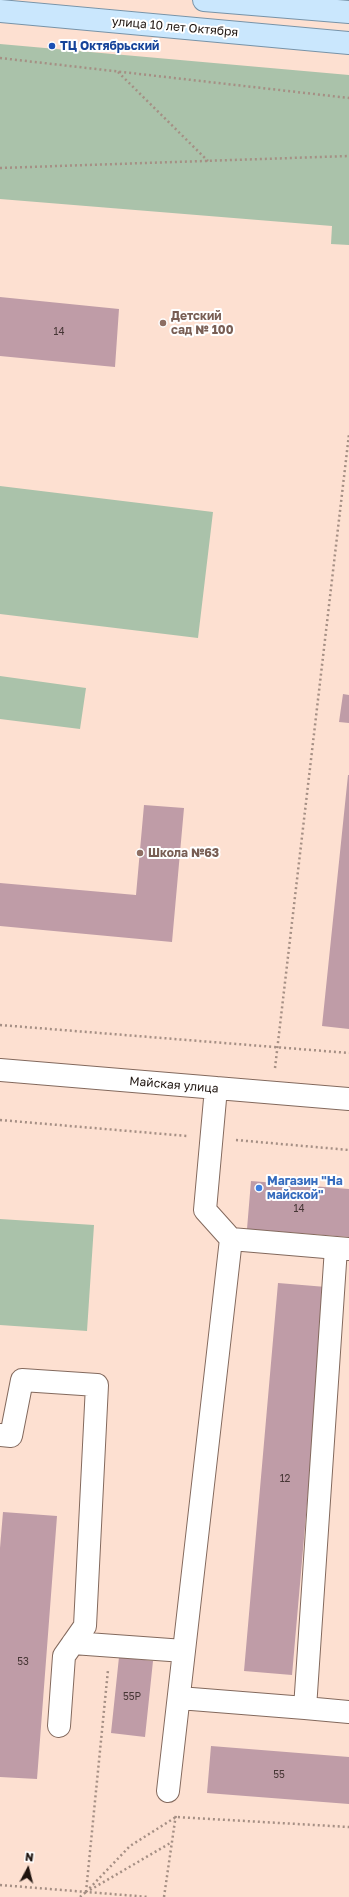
<!DOCTYPE html>
<html>
<head>
<meta charset="utf-8">
<style>
  body { margin:0 }
  #map { position:relative; width:349px; height:1897px; overflow:hidden; background:#fde0d1; font-family:"Golos Text",sans-serif }
  canvas { display:block }
  .north { position:absolute; left:8px; top:1849px; width:40px; height:40px; -webkit-text-stroke:3px #fff; paint-order:stroke; rotate:7deg; font-size:11px; font-weight:700; line-height:16px; text-align:center; color:#1e140f }
  .north::after { content:''; display:block; margin:auto; width:14px; height:18px; background:#1e140f; clip-path:polygon(50% 0,100% 100%,50% 72%,0 100%) }
</style>
</head>
<body>
<div id="map">
<canvas width="349" height="1897"></canvas>
<div class="north">N</div>
</div>
<script>
const ctx = document.querySelector('canvas').getContext('2d');
ctx.lineJoin = 'round';
function fill(path, color) { ctx.fillStyle = color; ctx.fill(path, 'evenodd'); }
const toPath = rows => new Path2D(rows.map(r => 'M' + r).join(''));
function trace(path, color, width, dash) { ctx.strokeStyle = color; ctx.lineWidth = width; ctx.lineCap = dash ? 'butt' : 'round'; ctx.setLineDash(dash || []); ctx.stroke(path); }
function write(font, color, halo, rows, align = 'center') {
  ctx.font = font + ' "Golos Text",sans-serif'; ctx.lineWidth = 4; ctx.setLineDash([]); ctx.textBaseline = 'middle'; ctx.strokeStyle = halo; ctx.fillStyle = color; for (const [text, x, y, turn = 0] of rows) {
    ctx.save(); ctx.translate(x, y); ctx.rotate((+turn || 0) * Math.PI / 180); ctx.textAlign = isNaN(turn) ? turn : align; if (halo) ctx.strokeText(text, 0, 0); ctx.fillText(text, 0, 0); ctx.restore();
  }
}
fill(toPath([
  [0,44,349,75,349,245,331,244,332,226,0,199],
  [0,486,213,512,198,638,0,614],
  [0,676,86,688,80,729,0,719],
  [0,1219,94,1225,87,1331,0,1325]
]), '#aac2aa');
fill(toPath([
  [0,297,119,309,115,367,0,356],
  [343,694,349,695,349,723,339,722],
  [348,775,349,775,349,1029,322,1026],
  [144,805,184,808,172,942,0,926,0,883,136,895],
  [251,1181,349,1189,349,1237,247,1229],
  [278,1283,326,1287,292,1675,244,1671],
  [3,1512,57,1516,37,1779,0,1777,0,1548],
  [119,1657,153,1661,145,1737,111,1733],
  [211,1746,349,1757,349,1804,207,1793]
]), '#bf9ca7');
const minor = toPath([
  [0,1070,349,1099],
  [216,1088,205,1210,231,1239,349,1249],
  [336,1248,305,1708,349,1712],
  [0,1435,11,1436,22,1380,97,1385,85,1626,64,1656,59,1726],
  [73,1643,184,1651],
  [179,1698,305,1708],
  [168,1791,231,1239]
]);
const major = toPath([
  [204,0,349,12],
  [0,11,349,43]
]);
trace(minor, '#83695d', 24);
trace(major, '#7793a8', 24);
trace(toPath([
  [0,58,349,98],
  [118,72,208,161],
  [0,168,349,156],
  [0,1025,349,1053],
  [275,1068,349,434],
  [0,1120,187,1136],
  [236,1140,349,1150],
  [0,1885,149,1897],
  [90,1890,172,1842],
  [86,1892,130,1846,176,1817,349,1827],
  [86,1892,108,1670],
  [80,1897,86,1892],
  [164,1897,176,1814]
]), '#a58f84', 2.5, [2, 3]);
trace(minor, '#fff', 22);
trace(major, '#cae7fd', 22);
for (const [x, y, r, color] of [
  [52,46,4,"#1a4fb4"],
  [163,323,4,"#8d6e63"],
  [140,853,4,"#8d6e63"],
  [259,1188,4,"#3f7fe0"]
]) { const dot = new Path2D(); dot.arc(x, y, r, 0, 2 * Math.PI); ctx.fillStyle = color; ctx.fill(dot); trace(dot, '#fff', 1.5); }
write('10px', '#463635', null, [
  ["14",59,332],
  ["14",299,1209],
  ["12",285,1479],
  ["53",23,1662],
  ["55Р",132,1697],
  ["55",279,1775]
]);
write('12px', '#1e140f', '#fff', [
  ["улица 10 лет Октября",175,27,5],
  ["Майская улица",174,1085,5]
]);
write('bold 12px', '#164399', '#fff', [
  ["ТЦ Октябрьский",60,46]
], 'left');
write('bold 12px', '#785e54', '#fff', [
  ["Детский",171,316],
  ["сад № 100",171,330],
  ["Школа №63",148,853]
], 'left');
write('bold 12px', '#366cbe', '#fff', [
  ["Магазин \"На",267,1181],
  ["майской\"",267,1195]
], 'left');
</script>
</body>
</html>
